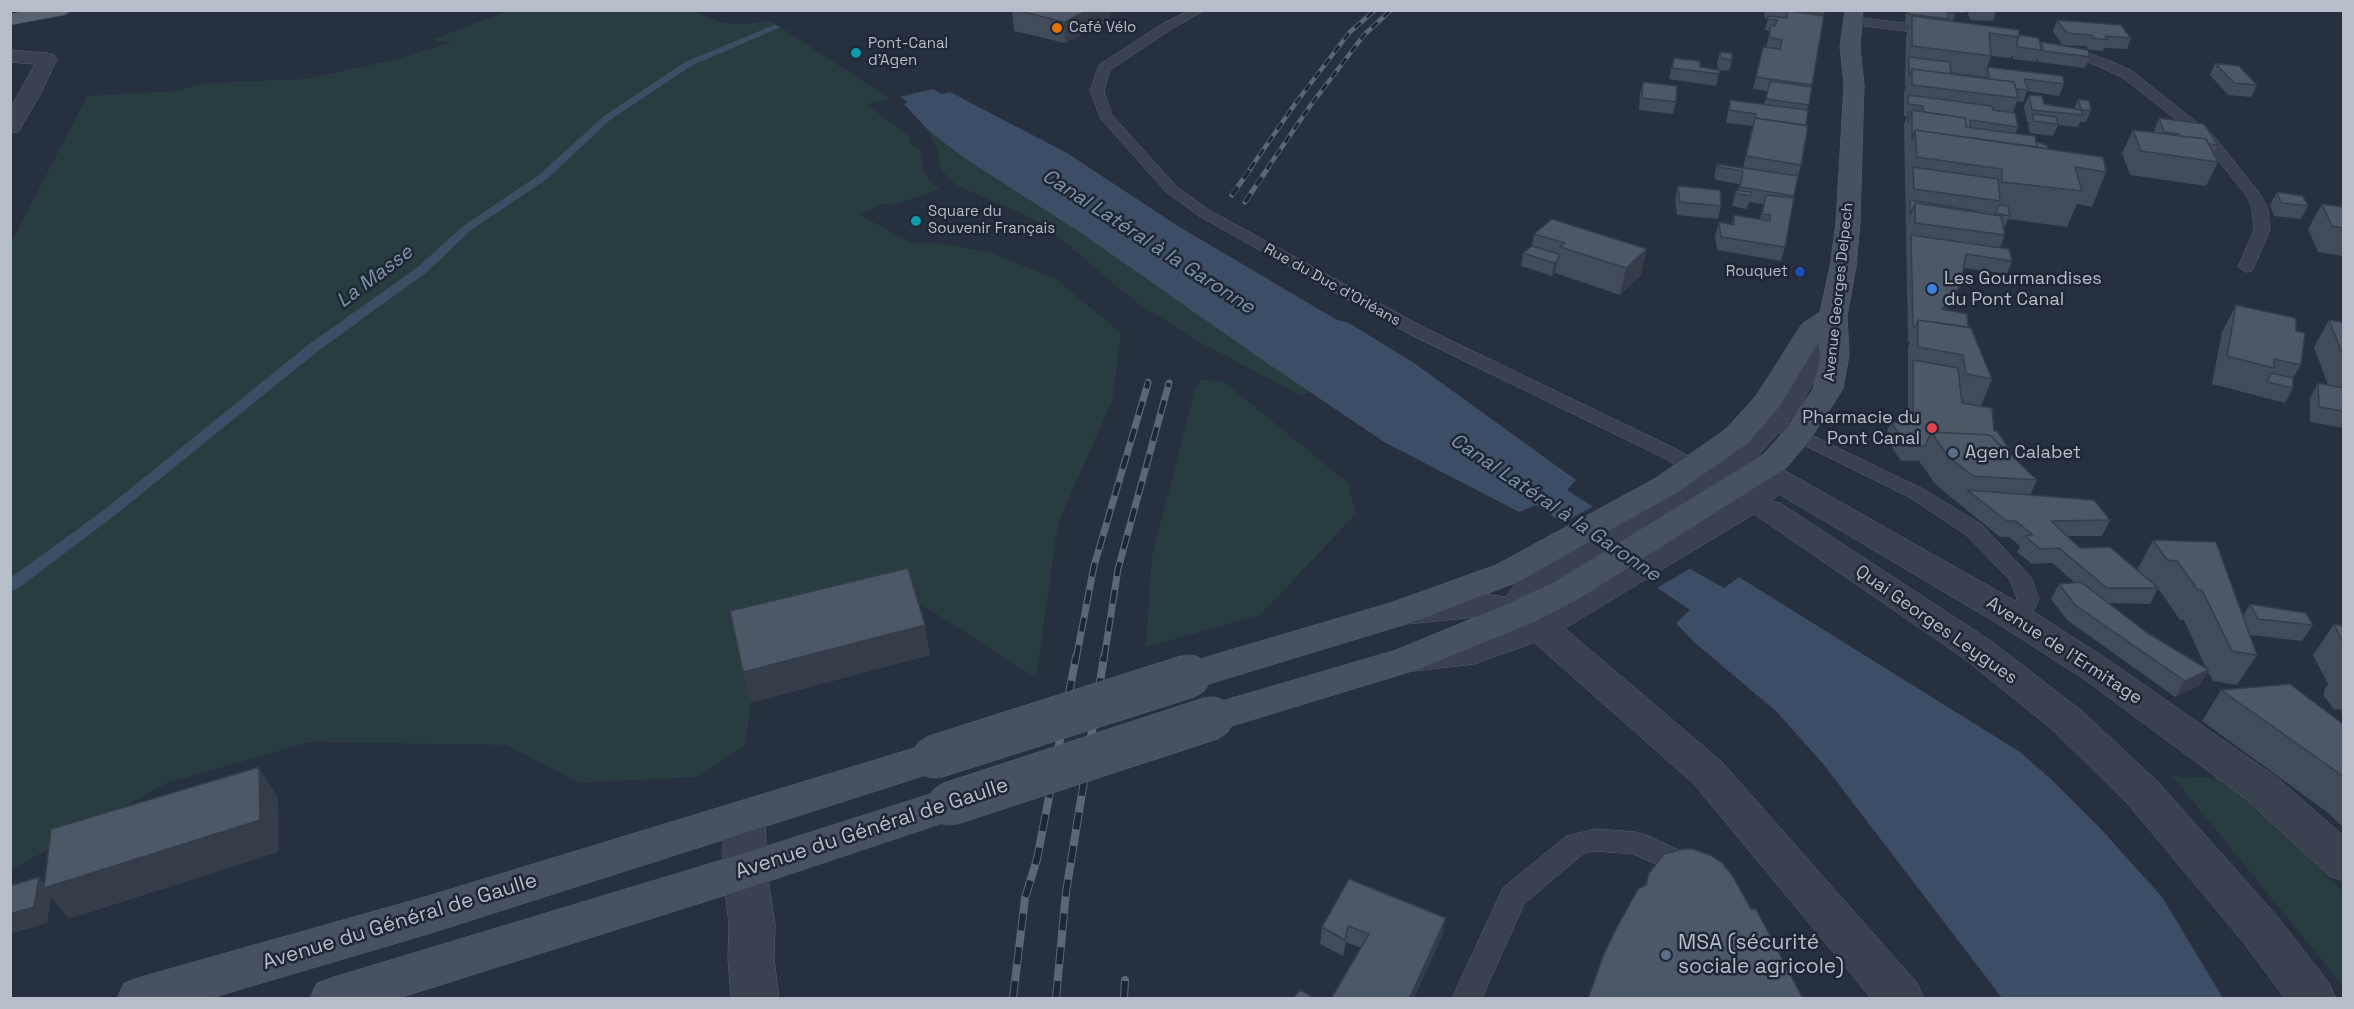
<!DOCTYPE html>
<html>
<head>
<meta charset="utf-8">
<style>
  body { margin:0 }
  #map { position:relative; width:2354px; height:1009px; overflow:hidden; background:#26303f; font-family:"Space Grotesk",sans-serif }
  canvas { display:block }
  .frame { position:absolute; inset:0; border:12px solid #b7bdc9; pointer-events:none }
</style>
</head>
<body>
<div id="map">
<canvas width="2354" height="1009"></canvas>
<div class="frame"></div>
</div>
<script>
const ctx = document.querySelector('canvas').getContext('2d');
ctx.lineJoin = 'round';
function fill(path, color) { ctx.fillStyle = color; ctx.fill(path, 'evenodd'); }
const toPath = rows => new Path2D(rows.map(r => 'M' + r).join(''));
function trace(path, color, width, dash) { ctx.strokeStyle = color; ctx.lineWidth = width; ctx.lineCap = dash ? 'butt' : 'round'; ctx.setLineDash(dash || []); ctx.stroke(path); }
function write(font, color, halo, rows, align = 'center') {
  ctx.font = font + ' "Space Grotesk",sans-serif'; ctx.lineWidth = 5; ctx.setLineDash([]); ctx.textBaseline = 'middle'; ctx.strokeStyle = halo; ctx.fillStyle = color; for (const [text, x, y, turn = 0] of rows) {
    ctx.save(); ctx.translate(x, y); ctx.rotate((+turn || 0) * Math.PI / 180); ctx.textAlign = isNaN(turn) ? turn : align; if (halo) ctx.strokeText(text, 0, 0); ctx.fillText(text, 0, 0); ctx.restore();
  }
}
fill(toPath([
  [690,10,722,23,742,24,771,21,890,99,866,104,909,136,910,142,920,151,924,173,939,189,895,205,881,204,860,215,911,243,939,243,989,252,1056,279,1121,333,1112,401,1058,523,1036,678,913,599,738,642,751,703,745,746,696,777,580,783,506,745,310,742,167,783,11,870,11,243,87,96,176,91,204,83,305,79,393,60,453,42,431,40,508,11],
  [928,130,964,158,1081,233,1310,392,1302,396,1201,343,1137,303,1048,228,1028,216,956,185,941,170,938,152],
  [1201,380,1223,381,1348,483,1356,514,1260,615,1146,647,1152,556,1195,390],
  [2172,776,2224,778,2343,891,2343,986]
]), '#283d40');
fill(toPath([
  [768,11,933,89,942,94,950,92,1067,153,1178,226,1337,320,1349,323,1414,363,1576,480,1567,490,1694,571,1724,588,1739,577,2020,752,2052,780,2101,829,2162,897,2223,998,2002,998,1824,765,1776,711,1695,643,1676,623,1690,610,1536,505,1519,512,1384,442,1261,359,1081,233,964,158,928,130,904,104,908,102]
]), '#3c4d66');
fill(toPath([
  [765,10,812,10,936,88,896,98],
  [1596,505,1693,567,1655,589,1560,525]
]), '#26303f');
fill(toPath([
  [774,25,781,27,691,66,610,120,547,179,471,230,427,272,318,351,114,516,16,590,10,591,10,578,104,510,308,345,419,266,463,226,539,175,604,116,685,62,774,25]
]), '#3c4d66');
const service = toPath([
  [1190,10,1205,10,1170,30,1110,70,1104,91,1112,115,1176,186,1209,210,1423,327,1676,449,1712,470,1715,474,1712,478,1698,478,1662,457,1411,335,1199,216,1166,192,1101,119,1090,91,1099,65,1162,24,1190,10],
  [1853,17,1936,27,1942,31,1936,35,1849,24,1849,18,1853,17],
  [2011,37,2080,50,2113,62,2132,71,2213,135,2260,194,2268,209,2270,230,2252,271,2246,272,2238,267,2254,230,2252,209,2248,198,2203,141,2122,77,2077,57,2007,44,2005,41,2011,37],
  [1772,416,1923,489,1981,524,2031,577,2039,599,2034,610,2021,622,2013,624,2005,622,2001,616,2017,599,2010,580,1965,534,1909,497,1765,426,1762,422,1765,418,1772,416],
  [1596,829,1636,832,1646,835,1699,859,1703,867,1699,875,1689,878,1633,854,1596,851,1584,853,1524,904,1482,998,1452,998,1503,888,1566,836,1596,829]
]);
const minor = toPath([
  [10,50,47,53,54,55,57,59,40,95,21,127,18,132,10,133,10,109,35,64,10,62,10,50],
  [1739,449,1750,451,2026,607,2110,661,2276,777,2344,836,2344,881,2329,876,2246,799,2084,679,2000,625,1779,494,1771,501,1780,503,1991,641,2082,711,2158,782,2276,915,2329,983,2336,998,2285,998,2244,943,2128,804,2054,731,1965,659,1754,514,1552,636,1474,664,1414,671,1401,667,1395,658,1401,649,1414,645,1470,638,1526,618,1739,494,1755,481,1728,465,1723,458,1728,451,1739,449],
  [744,800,759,805,765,817,767,871,775,925,774,959,779,998,731,998,728,959,729,925,723,871,723,817,729,805,744,800]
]);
const tertiary = toPath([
  [1805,333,1815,335,1819,341,1821,367,1798,410,1750,465,1695,504,1544,596,1541,600,1541,608,1722,762,1917,983,1924,998,1871,998,1694,784,1512,623,1476,617,1407,624,1394,621,1389,612,1394,603,1407,600,1476,593,1506,597,1518,580,1671,490,1728,451,1774,400,1793,367,1791,341,1795,335,1805,333]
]);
const secondary = toPath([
  [1845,10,1863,10,1860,47,1864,85,1860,222,1856,267,1847,316,1849,355,1843,389,1809,441,1786,468,1582,597,1536,621,1422,668,1212,732,1198,728,1192,718,1198,708,1396,650,1510,603,1556,581,1764,454,1787,428,1813,389,1821,355,1820,340,1779,407,1748,443,1678,492,1520,581,1416,621,1189,690,1176,686,1170,676,1176,666,1390,603,1496,565,1656,478,1726,429,1756,396,1802,324,1820,312,1830,267,1836,222,1844,85,1840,47,1845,10],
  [934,742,948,746,954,757,948,768,428,934,211,998,117,998,124,983,141,977,428,896,934,742],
  [949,788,964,792,970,804,964,816,745,889,399,998,310,998,317,983,334,977,745,853,949,788]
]);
const primary = toPath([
  [31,10,73,10,64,15,10,25,10,14,31,10]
]);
trace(service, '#58606c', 1);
trace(minor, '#58606c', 1);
trace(tertiary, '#58606c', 1);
trace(secondary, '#58606c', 1);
trace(primary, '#444b58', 1);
fill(service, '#3a424f');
fill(minor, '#3a424f');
fill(tertiary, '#3a424f');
fill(secondary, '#485161');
fill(primary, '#58616e');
const railFar3 = toPath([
  [1250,169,1295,104,1349,33,1375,10],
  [1267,169,1310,106,1364,35,1391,10]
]);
const railFar2 = toPath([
  [1232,195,1251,168],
  [1245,202,1268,168],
  [1147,384,1148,381]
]);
const railFar1 = toPath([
  [1076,659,1094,566,1148,383],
  [1104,659,1118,569,1169,383]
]);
const rail = toPath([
  [1013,998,1025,898,1037,859,1076,657],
  [1056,998,1066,892,1104,657],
  [1124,998,1125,980]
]);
trace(railFar3, '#5c6675', 4.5);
trace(railFar2, '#5c6675', 5);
trace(railFar1, '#5c6675', 7);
trace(rail, '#5c6675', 8);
trace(railFar3, '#1f2734', 3, [8]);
trace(railFar2, '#1f2734', 4, [10]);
trace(railFar1, '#1f2734', 4.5, [14]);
trace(rail, '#1f2734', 6, [17]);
const secondaryBridge = toPath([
  [934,757,1189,676],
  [949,804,1212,718]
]);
trace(secondaryBridge, '#58606c', 44, []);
trace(secondaryBridge, '#485161', 43);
fill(toPath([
  [1012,10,1110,10,1110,22,1065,43,1014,31],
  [1765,10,1824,10,1807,110,1801,165,1798,177,1785,247,1781,261,1717,250,1715,236,1719,222,1732,224,1734,215,1760,219,1763,204,1749,202,1747,209,1732,206,1736,190,1738,190,1739,184,1716,180,1714,177,1717,164,1743,168,1753,126,1726,123,1730,100,1764,105,1767,91,1753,89,1763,47,1766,47,1770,31,1765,30,1768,18,1764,18],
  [1906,10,1965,10,1964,13,1955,12,1953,21,2019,35,2040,46,2042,42,2090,57,2085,68,2038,62,2038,58,2036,62,2013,59,2013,55,2011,58,1991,56,1984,77,1988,67,2064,84,2059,96,2027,91,2023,102,2017,101,2013,113,2018,127,2015,134,2036,142,2048,149,2106,172,2092,207,2077,204,2067,227,2008,219,2004,229,2003,229,2005,235,2000,248,2012,261,2007,274,1963,268,1960,286,1954,300,1947,310,1968,327,1992,379,1981,406,1994,431,2011,452,2010,455,2037,480,2030,495,2110,520,2102,536,2067,536,2080,548,2137,570,2153,540,2243,616,2250,604,2313,625,2302,641,2250,635,2257,655,2237,685,2213,681,2208,672,2199,686,2175,697,2067,620,2051,599,2059,584,2074,582,2052,563,2032,564,2017,552,2020,546,2009,537,2000,537,1936,485,1919,461,1901,461,1885,437,1891,422,1908,423,1908,347,1910,342,1908,342,1904,124,1907,116,1904,116,1904,92,1906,87,1905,87,1906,37,1909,25,1905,24],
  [2157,590,2160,591,2180,620,2184,620,2206,668,2146,632,2109,603,2150,604],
  [1969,10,1996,10,1993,21,1970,20,1968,14],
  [2057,20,2131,38,2127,49,2104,48,2103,51,2089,50,2086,46,2062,45,2053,31],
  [1720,52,1732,60,1729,71,1720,70,1716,86,1669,79,1674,58,1700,67,1718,69,1717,63],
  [2215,63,2257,85,2251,97,2228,95,2210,75],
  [1643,82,1676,102,1673,114,1639,110,1640,94],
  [2029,95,2044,104,2074,109,2078,99,2091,110,2086,122,2080,122,2078,127,2058,125,2053,136,2030,133,2028,126,2029,122,2027,122,2024,107],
  [2159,118,2218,145,2214,154,2218,162,2206,186,2130,175,2122,153,2133,130,2154,132,2154,131],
  [1678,186,1721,206,1718,219,1677,215,1675,199],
  [2277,192,2308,206,2301,219,2274,216,2270,205],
  [2322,204,2343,207,2343,256,2318,252,2308,229],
  [1534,234,1647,249,1641,275,1620,295,1555,273,1552,276,1521,266,1523,253,1532,246],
  [2236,305,2296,331,2301,365,2293,378,2293,388,2285,403,2212,384,2222,332],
  [2329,320,2343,322,2343,428,2310,422,2310,398,2318,383,2328,385,2314,347],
  [2334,624,2343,626,2343,710,2334,709,2324,696,2324,690,2328,684,2313,655],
  [2221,690,2343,724,2343,827,2327,812,2202,721],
  [1349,879,1443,934,1361,948,1346,942,1343,956,1320,944,1322,927]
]), '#414b59');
fill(toPath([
  [1089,10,1110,10,1110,22,1065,43,1064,22],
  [1647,249,1641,275,1620,295,1626,268],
  [1558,260,1555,273,1552,276,1554,263],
  [1960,286,1954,300,1937,323,1942,309],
  [925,625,930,655,751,703,743,672],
  [2209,670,2199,686,2175,697,2185,681],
  [259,767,278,798,279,852,69,919,51,897,47,923,10,934,10,914,39,877,47,887],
  [1446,918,1443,934,1414,999,1409,999]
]), '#353d48');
const building = toPath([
  [1015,10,1089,10,1064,22,1015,10],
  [1794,10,1824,10,1824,14,1794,10],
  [1908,10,1955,10,1956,13,1947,12,1949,19,1908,14,1908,10],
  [1788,11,1824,16,1812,85,1756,77,1763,47,1780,49,1782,40,1769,37,1771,25,1775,26,1777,20,1767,19,1768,16,1787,18,1788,11],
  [1912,16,2019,30,2019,37,1989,33,1991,56,1912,46,1912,16],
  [2057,20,2121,25,2131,38,2105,36,2108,40,2093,38,2091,35,2067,33,2057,20],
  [2019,35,2039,38,2041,50,2017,47,2017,43,2019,35],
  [2042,42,2088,50,2090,57,2043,51,2042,42],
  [1720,52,1732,53,1732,60,1721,58,1720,52],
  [1909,57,1950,62,1951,73,1989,78,1988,67,2063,76,2064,84,2024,79,2028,90,2016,89,2014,82,1912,69,1910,76,1909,76,1909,57],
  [1674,58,1700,61,1700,67,1720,70,1719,74,1672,68,1674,58],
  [2215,63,2239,66,2257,85,2234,83,2215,63],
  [1912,69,2014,82,2018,98,1912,85,1912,69],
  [1770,81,1812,87,1809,105,1766,99,1770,81],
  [1643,82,1677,86,1676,102,1642,98,1643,82],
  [1908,95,1992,106,1993,110,2015,113,2018,127,1970,120,1971,127,1966,127,1965,118,1923,112,1923,106,1908,104,1908,95],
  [2029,95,2042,96,2044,104,2081,110,2078,99,2089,101,2091,110,2081,110,2083,115,2032,110,2029,95],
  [1730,100,1808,110,1806,125,1755,118,1753,126,1756,114,1729,110,1730,100],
  [1912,110,1965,118,1966,127,2035,136,2037,147,1915,130,1912,140,1912,110],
  [1908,112,1911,112,1908,122,1908,112],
  [2032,114,2056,117,2058,124,2034,121,2032,114],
  [1755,118,1808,126,1801,165,1746,156,1755,118],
  [2159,118,2204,124,2218,145,2208,144,2206,139,2179,136,2179,134,2164,132,2159,118],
  [1915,130,2103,157,2106,172,2075,167,2082,191,2002,182,2002,169,1917,157,1915,130],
  [2133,130,2206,139,2218,162,2141,151,2133,130],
  [2036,142,2047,145,2048,149,2037,147,2036,142],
  [1717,164,1798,176,1794,196,1740,187,1743,171,1719,167,1717,164],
  [1913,167,1998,179,2000,201,1914,189,1913,167],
  [1678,186,1720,190,1721,206,1680,202,1678,186],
  [1736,190,1751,192,1750,196,1735,193,1736,190],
  [2277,192,2303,196,2308,206,2281,203,2277,192],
  [1766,195,1794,198,1785,247,1721,237,1719,222,1734,225,1734,215,1770,221,1770,215,1762,214,1766,195],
  [1910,200,1977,211,1977,212,1915,203,1910,215,1910,200],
  [1915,203,2001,216,2005,235,1915,223,1915,203],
  [2322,204,2343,207,2343,228,2332,226,2322,204],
  [1999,205,2008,206,2010,216,1995,213,1999,205],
  [1552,219,1647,249,1626,268,1560,247,1565,243,1534,234,1552,219],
  [1911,235,2009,249,2012,261,1966,254,1960,286,1942,309,1967,314,1968,327,1918,320,1915,328,1913,327,1911,235],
  [1532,246,1559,254,1558,260,1554,263,1523,253,1532,246],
  [2236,305,2296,318,2296,331,2305,333,2301,365,2274,359,2274,368,2227,356,2236,305],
  [1918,320,1971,328,1992,379,1966,374,1963,355,1918,347,1918,320],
  [2329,320,2343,322,2343,355,2329,320],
  [1913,360,1958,368,1962,403,1992,408,1994,431,1997,431,2011,452,2005,450,1990,435,1931,432,1925,446,1907,446,1891,422,1913,423,1913,360],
  [2271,373,2293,378,2293,388,2267,382,2271,373],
  [2318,383,2343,388,2343,411,2319,407,2318,383],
  [1931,432,1990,435,2037,480,1973,476,1948,456,1931,432],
  [1967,490,2094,500,2110,520,2051,521,2080,548,2110,547,2158,588,2107,588,2059,548,2040,549,2025,536,2033,535,2016,521,2007,521,1967,490],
  [2153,540,2216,542,2257,655,2232,651,2202,590,2198,590,2177,561,2167,560,2153,540],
  [908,568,925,625,743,672,730,611,908,568],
  [2081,582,2146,632,2209,670,2185,681,2075,605,2059,584,2081,582],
  [2250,604,2306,613,2313,625,2258,619,2250,604],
  [2334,624,2343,626,2343,642,2334,624],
  [2290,684,2343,724,2343,776,2221,690,2290,684],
  [259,767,260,820,44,888,51,829,259,767],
  [1683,849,1693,849,1712,856,1722,863,1732,875,1751,909,1756,909,1803,999,1588,999,1603,956,1616,929,1638,889,1646,885,1649,873,1664,854,1683,849],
  [39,877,34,907,10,914,10,886,39,877],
  [1349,879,1446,918,1409,999,1331,999,1369,934,1348,926,1345,940,1322,927,1349,879],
  [1300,990,1317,999,1293,998,1300,990]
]);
fill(building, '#4c5767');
trace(building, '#353d48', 1.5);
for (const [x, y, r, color] of [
  [1057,28,6,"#e8710a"],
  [856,53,6,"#0f9aa8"],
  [916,221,6,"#0f9aa8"],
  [1800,272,6,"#1a4fb4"],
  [1932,289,6,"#3f7fe0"],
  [1932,428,6,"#e0444e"],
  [1953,453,6,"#5c6f8a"],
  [1666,955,6,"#5c6f8a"]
]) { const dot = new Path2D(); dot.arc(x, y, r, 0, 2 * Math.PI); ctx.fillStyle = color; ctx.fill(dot); trace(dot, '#1f2734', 2); }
write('15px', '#b7bdc9', '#1f2734', [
  ["Café Vélo",1069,28],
  ["Pont-Canal",868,44],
  ["d'Agen",868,61],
  ["Square du",928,212],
  ["Souvenir Français",928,229],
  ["Rouquet",1788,272,"right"]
], 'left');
write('15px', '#b7bdc9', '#1f2734', [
  ["Rue du Duc d'Orléans",1332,285,29],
  ["Avenue Georges Delpech",1839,292,-84]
]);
write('18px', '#b7bdc9', '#1f2734', [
  ["Les Gourmandises",1944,279],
  ["du Pont Canal",1944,300],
  ["Pharmacie du",1920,418,"right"],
  ["Pont Canal",1920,439,"right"],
  ["Agen Calabet",1965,453]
], 'left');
write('18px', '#b7bdc9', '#1f2734', [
  ["Quai Georges Leygues",1936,625,35],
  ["Avenue de l’Ermitage",2064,651,33]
]);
write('italic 20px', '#7f93af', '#1f2734', [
  ["Canal Latéral à la Garonne",1148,242,33],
  ["La Masse",375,277,-37],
  ["Canal Latéral à la Garonne",1555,508,34]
]);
write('21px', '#b7bdc9', '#1f2734', [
  ["Avenue du Général de Gaulle",872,829,-18],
  ["Avenue du Général de Gaulle",400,922,-17]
]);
write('21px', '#b7bdc9', '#1f2734', [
  ["MSA (sécurité",1678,943],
  ["sociale agricole)",1678,967]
], 'left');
</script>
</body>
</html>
